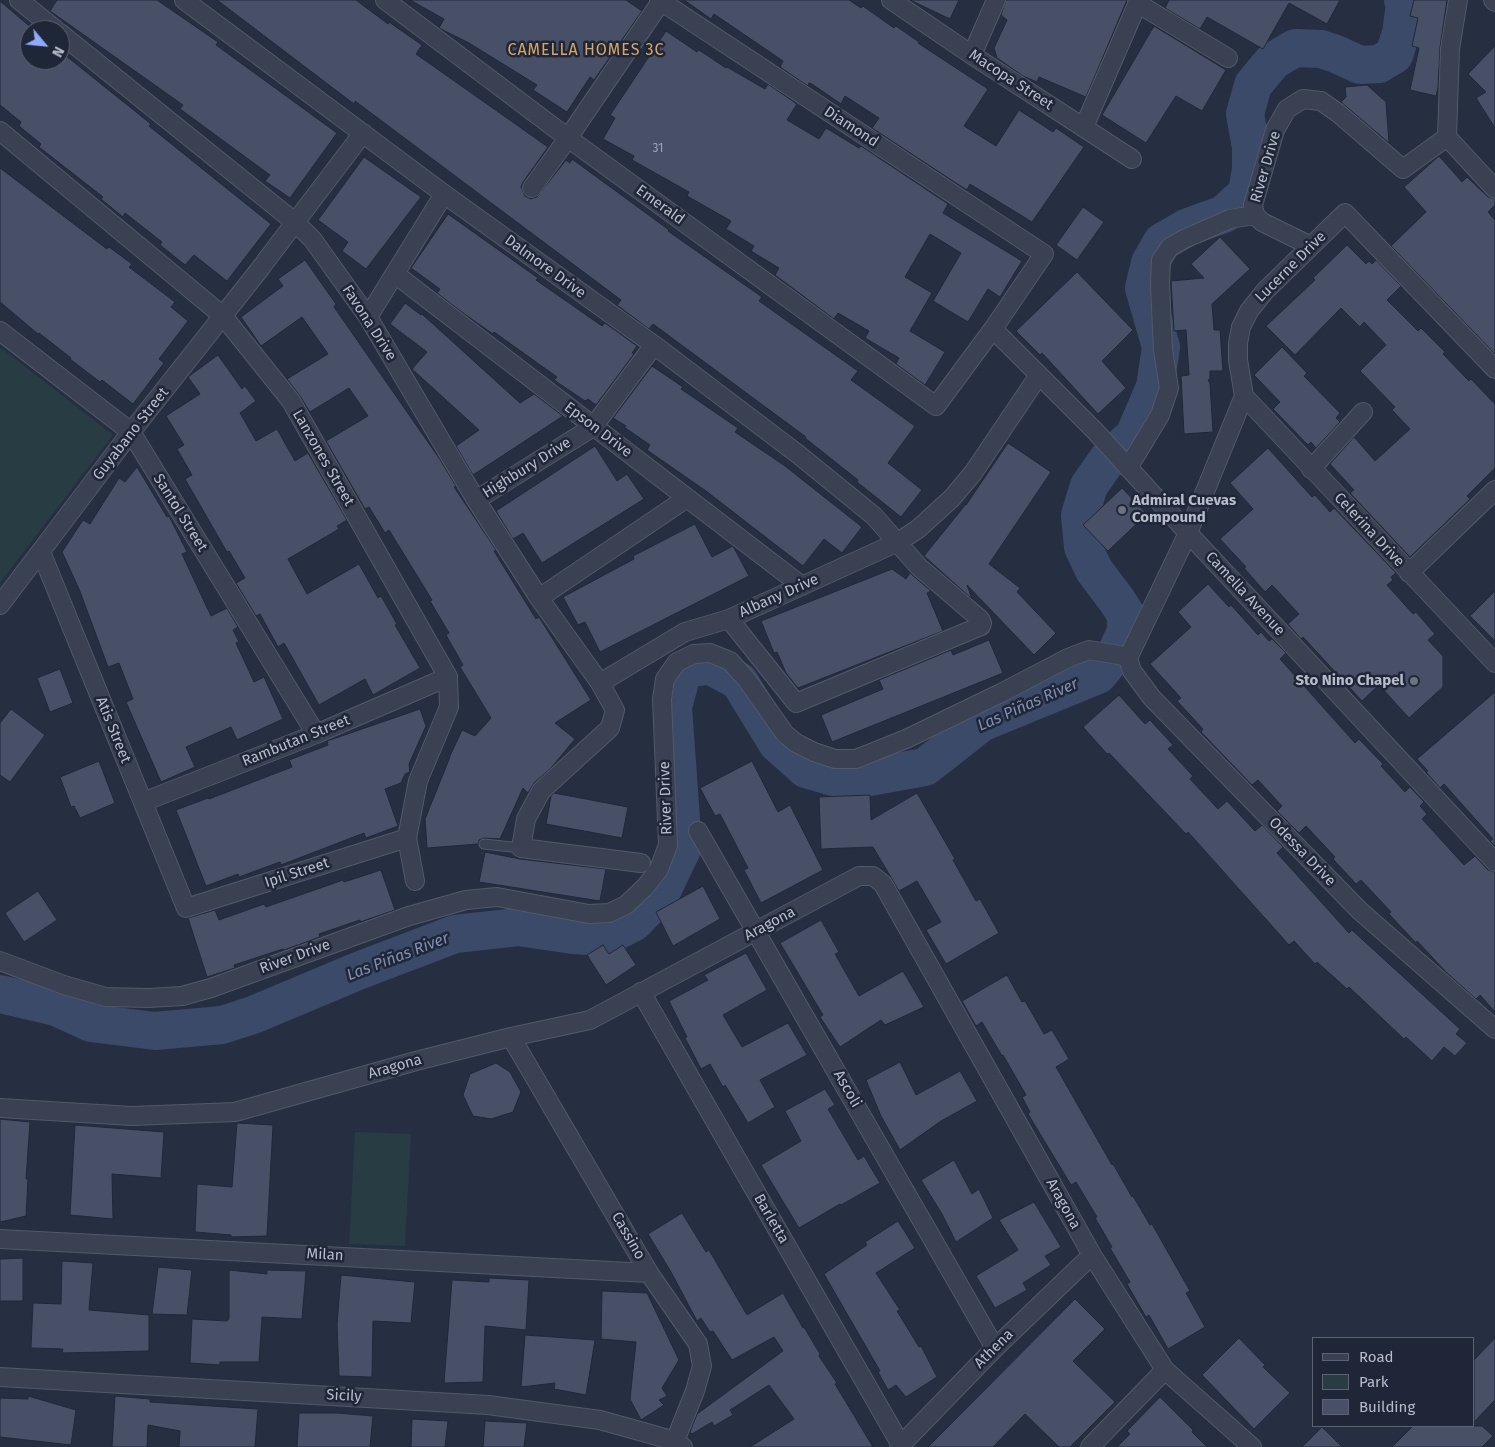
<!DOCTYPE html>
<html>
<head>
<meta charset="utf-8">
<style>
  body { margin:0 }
  #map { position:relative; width:1495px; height:1447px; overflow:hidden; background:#262e42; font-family:"Fira Sans",sans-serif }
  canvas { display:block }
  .legend { position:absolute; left:1312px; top:1337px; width:162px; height:90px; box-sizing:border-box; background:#1f2637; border:1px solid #5c6273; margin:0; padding:6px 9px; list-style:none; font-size:15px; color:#b7bdcc }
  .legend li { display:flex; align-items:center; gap:10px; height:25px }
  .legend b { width:25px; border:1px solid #5c6273 }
  .north { position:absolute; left:20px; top:20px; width:50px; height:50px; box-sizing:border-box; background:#1f2637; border:1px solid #5c6273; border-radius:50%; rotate:118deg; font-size:14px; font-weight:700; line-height:20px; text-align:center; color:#b7bdcc }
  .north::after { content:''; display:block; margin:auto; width:18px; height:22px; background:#8faaf9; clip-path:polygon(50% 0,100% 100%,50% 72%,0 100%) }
</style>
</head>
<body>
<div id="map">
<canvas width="1495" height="1447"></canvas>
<ul class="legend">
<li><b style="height:6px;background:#3a4152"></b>Road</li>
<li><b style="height:14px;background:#283c43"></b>Park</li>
<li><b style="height:14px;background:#475066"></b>Building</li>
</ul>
<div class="north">N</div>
</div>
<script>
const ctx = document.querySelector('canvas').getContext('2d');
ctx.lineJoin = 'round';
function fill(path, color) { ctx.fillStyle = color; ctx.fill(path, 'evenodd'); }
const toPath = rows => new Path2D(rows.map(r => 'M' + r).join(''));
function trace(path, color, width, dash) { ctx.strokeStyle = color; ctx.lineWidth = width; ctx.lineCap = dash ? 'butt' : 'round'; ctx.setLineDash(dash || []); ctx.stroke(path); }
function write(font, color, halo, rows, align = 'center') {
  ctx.font = font + ' "Fira Sans",sans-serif'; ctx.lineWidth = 5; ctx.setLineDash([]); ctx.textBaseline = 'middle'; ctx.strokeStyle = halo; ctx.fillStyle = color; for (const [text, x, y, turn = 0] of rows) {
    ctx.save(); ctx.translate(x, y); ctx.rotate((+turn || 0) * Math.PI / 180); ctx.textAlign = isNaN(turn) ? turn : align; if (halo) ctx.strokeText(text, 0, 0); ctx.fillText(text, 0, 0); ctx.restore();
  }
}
fill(toPath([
  [0,347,113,435,0,583],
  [355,1132,411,1134,405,1246,349,1244]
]), '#283c43');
trace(toPath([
  [0,994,56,1007,91,1023,155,1031,222,1025,253,1015,358,971,455,934,518,927,573,935,605,937,634,922,660,895,683,847,673,707,683,670,709,665,739,681,777,743,806,769,847,781,925,767,981,723,1098,675,1116,653,1126,631,1126,615,1118,602,1094,570,1083,547,1080,515,1089,486,1107,460,1134,436,1155,387,1161,347,1144,288,1150,263,1162,242,1188,227,1224,214,1247,193,1251,169,1251,147,1245,114,1253,85,1273,61,1295,48,1321,49,1336,54,1360,65,1379,64,1394,55,1401,33,1405,5,1403,0]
]), '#3c4a6a', 38);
const building = toPath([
  [57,0,157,0,218,42,216,45,337,133,290,198,265,181,270,175,180,109,183,105,50,11,57,0],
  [217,0,356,0,388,24,389,22,422,45,416,54,548,147,523,182,521,187,525,196,531,199,537,197,566,160,570,163,572,159,650,216,669,230,668,231,762,297,759,301,858,371,851,380,915,426,888,463,922,490,901,517,857,482,858,480,805,438,806,437,653,324,649,329,617,305,621,300,355,101,354,104,217,0],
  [410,0,626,0,642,11,594,80,590,77,567,112,533,90,537,85,469,43,439,28,444,19,410,0],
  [684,0,849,0,861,8,863,6,894,28,896,26,919,42,918,43,988,89,964,126,996,146,1019,110,1053,132,1056,128,1084,147,1032,222,970,184,967,190,959,185,872,128,879,118,845,96,841,104,812,84,809,83,808,86,780,67,783,61,714,14,711,19,684,0],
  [910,0,959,0,950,19,910,0],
  [1006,0,1127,0,1086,97,1039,77,1037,82,1023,76,997,58,994,48,1007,20,1001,15,1006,0],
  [1169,0,1340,0,1327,24,1289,3,1263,49,1207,17,1200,29,1165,8,1169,0],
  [1414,0,1447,0,1440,47,1438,88,1436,96,1410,90,1419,48,1412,46,1418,18,1410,16,1414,0],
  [0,1,34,30,30,30,30,60,60,60,60,51,151,124,149,126,271,224,227,281,194,255,185,265,160,245,162,242,125,213,123,217,101,199,103,197,39,147,41,144,19,126,21,122,0,105,0,1],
  [1154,26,1226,70,1202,111,1176,96,1146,143,1102,115,1154,26],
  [666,31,697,52,699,50,726,68,727,67,765,89,768,84,797,104,787,120,819,139,826,128,859,148,861,146,948,204,943,213,1022,261,1000,297,988,289,968,322,933,301,961,253,930,234,905,277,932,293,910,331,945,352,925,385,896,364,899,358,865,338,869,331,838,313,834,319,775,275,779,268,751,251,754,246,726,229,731,221,687,196,689,192,632,160,634,156,603,139,615,118,610,115,666,31],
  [1495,46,1495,128,1476,98,1486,92,1468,74,1495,46],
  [1367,85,1386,102,1389,143,1341,102,1346,97,1345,87,1367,85],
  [1439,156,1462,182,1467,177,1488,197,1495,199,1495,205,1488,212,1495,220,1495,354,1391,246,1426,212,1404,187,1439,156],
  [364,157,421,197,366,269,342,251,348,242,318,220,364,157],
  [0,168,107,249,109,247,132,264,129,267,175,302,171,307,188,321,159,359,164,363,133,404,102,380,100,382,70,359,71,358,39,333,38,334,0,302,0,168],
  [1083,207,1104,222,1077,260,1056,245,1083,207],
  [448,214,538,278,536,280,602,326,605,323,637,346,632,353,634,354,596,405,588,399,585,401,554,380,557,377,494,332,493,334,463,313,437,293,440,289,411,268,448,214],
  [1220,237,1250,269,1212,304,1214,330,1220,330,1223,371,1210,371,1210,378,1208,380,1210,383,1213,432,1184,434,1181,376,1189,375,1186,330,1174,331,1171,281,1204,278,1191,264,1220,237],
  [1347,245,1366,264,1369,261,1372,264,1376,260,1401,286,1387,300,1418,331,1421,328,1445,352,1443,354,1469,381,1471,379,1495,404,1495,468,1467,496,1470,499,1410,557,1350,493,1354,490,1330,464,1354,437,1375,461,1410,429,1392,410,1395,407,1360,371,1386,345,1364,322,1360,327,1341,308,1295,355,1266,326,1315,280,1313,278,1347,245],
  [305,260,336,304,334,307,439,458,456,486,454,487,496,550,494,551,536,619,539,617,591,700,555,723,575,739,551,768,534,783,528,793,523,788,500,839,484,838,479,840,478,844,427,848,425,819,450,757,449,758,462,730,475,736,491,718,460,667,463,665,446,635,449,633,430,601,432,600,389,530,385,533,369,507,365,509,326,441,368,416,349,388,310,412,300,396,287,379,328,354,302,317,261,346,241,317,283,286,278,279,305,260],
  [1077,272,1133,330,1102,361,1126,388,1098,414,1042,353,1040,355,1016,331,1077,272],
  [405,303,421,315,422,314,520,403,534,394,563,416,473,475,456,446,479,430,412,369,427,352,390,324,405,303],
  [1282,347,1307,373,1304,376,1340,413,1336,418,1340,422,1316,448,1311,442,1308,445,1273,409,1280,402,1254,375,1282,347],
  [218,355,242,389,245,386,256,401,240,413,256,441,277,429,295,461,308,453,347,520,337,526,339,529,288,559,307,594,359,564,378,598,381,596,397,624,395,625,420,668,373,695,365,679,319,705,284,643,278,647,260,614,256,616,236,583,245,578,229,551,227,552,185,479,192,475,177,449,184,445,166,416,200,394,188,377,218,355],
  [652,366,683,387,681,389,738,428,735,432,785,466,862,527,842,553,824,539,803,566,706,491,647,450,650,445,624,427,626,426,613,418,652,366],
  [1008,443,1051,472,989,564,1020,588,1017,592,1056,633,1034,655,967,585,972,599,924,556,966,504,966,505,1008,443],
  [595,446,617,481,627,474,644,499,542,563,523,533,513,539,496,511,595,446],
  [1268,448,1312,497,1315,495,1330,512,1334,508,1396,573,1391,577,1393,580,1387,585,1413,614,1416,612,1435,634,1428,640,1443,656,1443,687,1409,718,1379,685,1362,701,1303,637,1301,639,1288,624,1299,614,1272,585,1265,592,1244,568,1246,567,1220,539,1253,509,1230,483,1268,448],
  [137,467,167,517,169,516,187,552,182,554,211,616,227,608,238,627,233,630,239,642,236,643,254,682,264,677,283,719,237,740,231,727,186,747,195,767,161,782,126,702,133,699,119,663,108,667,79,589,62,552,83,520,90,524,119,478,125,482,137,467],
  [1122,488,1147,514,1108,551,1083,525,1122,488],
  [695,524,712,557,733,546,749,576,600,652,585,622,578,625,563,597,634,559,633,556,695,524],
  [892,569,906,579,910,573,931,591,927,593,943,631,798,688,786,673,777,652,774,653,761,621,892,569],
  [1208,584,1229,607,1231,605,1258,635,1261,632,1269,641,1272,639,1286,653,1280,659,1355,743,1359,739,1383,764,1381,766,1405,792,1410,787,1424,802,1420,806,1427,814,1422,819,1464,865,1475,856,1488,870,1495,872,1495,1012,1480,995,1476,999,1447,973,1417,941,1416,943,1389,914,1391,912,1361,880,1356,884,1333,859,1335,857,1306,826,1299,833,1277,811,1282,806,1258,780,1252,785,1201,732,1203,729,1177,701,1181,698,1150,664,1191,627,1178,612,1208,584],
  [1495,591,1495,641,1470,616,1495,591],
  [989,640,1003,673,832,742,821,715,883,689,879,680,951,650,953,655,989,640],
  [60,669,73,703,50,712,37,678,60,669],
  [1495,692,1495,846,1490,841,1493,839,1444,784,1440,788,1426,772,1428,771,1417,759,1495,692],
  [1119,695,1145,724,1150,720,1173,745,1168,749,1193,776,1190,779,1218,809,1227,801,1255,831,1262,825,1283,847,1277,853,1349,933,1352,930,1460,1029,1456,1034,1467,1043,1455,1056,1444,1047,1432,1061,1406,1037,1404,1039,1349,987,1347,989,1317,962,1315,964,1294,941,1289,945,1188,832,1186,834,1109,753,1107,754,1083,727,1119,695],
  [11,709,45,735,10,782,0,775,0,723,11,709],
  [420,709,426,726,409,764,410,772,405,774,401,783,385,789,398,826,366,838,364,833,281,865,280,862,239,877,238,874,206,886,176,810,208,798,209,799,292,767,289,760,328,745,327,741,420,709],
  [99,761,115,803,80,818,74,806,71,807,60,777,99,761],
  [752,761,778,812,790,805,823,870,761,903,744,870,748,868,720,814,715,816,700,788,752,761],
  [554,793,628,807,622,838,546,824,551,796,554,793],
  [917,793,955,859,953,860,976,901,980,899,999,933,946,964,926,930,941,922,917,881,899,891,873,847,821,849,819,797,870,795,871,820,917,793],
  [485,852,520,859,606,869,600,901,479,882,485,852],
  [381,870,395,910,360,922,360,920,319,934,320,937,284,950,283,949,234,965,235,968,207,977,188,918,215,910,219,920,264,904,266,907,343,880,344,882,381,870],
  [703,886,720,919,673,946,656,912,703,886],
  [38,891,57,920,24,942,5,913,38,891],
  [821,920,839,952,835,954,859,996,903,971,924,1007,885,1025,881,1020,840,1047,820,1017,823,1015,780,943,821,920],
  [603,945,609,954,623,945,636,965,606,985,587,955,603,945],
  [746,953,767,990,723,1015,742,1047,788,1023,807,1055,760,1080,775,1107,748,1123,725,1085,723,1087,710,1064,701,1069,685,1038,687,1037,669,1001,708,980,704,975,746,953],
  [1007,975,1022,1002,1025,1001,1044,1034,1052,1030,1069,1059,1056,1067,1112,1165,1113,1164,1132,1197,1133,1196,1150,1225,1152,1224,1190,1291,1186,1293,1205,1327,1168,1349,1149,1315,1146,1317,1127,1284,1130,1282,1110,1248,1112,1247,1095,1218,1097,1217,1076,1182,1071,1185,1028,1114,1030,1112,1022,1097,1026,1095,1003,1055,1002,1056,982,1022,976,1026,962,1001,1007,975],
  [900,1062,916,1095,960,1071,977,1101,941,1121,900,1150,881,1116,866,1080,900,1062],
  [496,1063,510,1072,521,1092,513,1112,491,1119,473,1116,463,1095,470,1074,496,1063],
  [825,1089,835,1105,828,1109,858,1160,864,1156,880,1183,841,1205,840,1204,799,1228,761,1165,801,1141,785,1111,825,1089],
  [0,1119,30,1122,26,1179,28,1179,26,1216,0,1222,0,1119],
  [237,1123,273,1125,267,1236,231,1237,231,1235,195,1232,197,1184,232,1187,237,1123],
  [75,1125,164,1132,161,1178,112,1174,113,1219,70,1215,75,1125],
  [954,1160,972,1194,979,1189,993,1218,956,1242,942,1214,921,1180,954,1160],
  [1034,1202,1061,1247,1045,1256,1051,1265,1023,1283,1027,1290,995,1308,976,1276,1018,1250,999,1220,1034,1202],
  [682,1213,706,1252,709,1250,747,1315,783,1293,803,1328,804,1327,820,1354,819,1356,837,1383,835,1384,873,1447,750,1447,794,1419,769,1385,730,1410,733,1415,714,1426,712,1422,692,1434,690,1432,697,1414,783,1351,774,1337,732,1360,713,1331,710,1332,701,1318,697,1321,671,1272,648,1234,682,1213],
  [898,1221,915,1248,876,1273,900,1310,897,1311,919,1347,921,1346,937,1377,906,1397,896,1385,888,1390,878,1372,880,1371,824,1274,867,1245,865,1242,898,1221],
  [23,1258,23,1301,0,1301,0,1259,23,1258],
  [62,1261,93,1263,89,1310,149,1315,149,1351,62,1353,63,1349,31,1348,33,1303,61,1304,62,1261],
  [158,1267,192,1270,187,1315,152,1314,158,1267],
  [229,1270,267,1274,267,1270,306,1271,302,1319,262,1317,259,1362,220,1362,220,1365,190,1363,192,1319,227,1321,229,1319,229,1270],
  [341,1275,415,1282,411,1323,373,1321,372,1377,339,1376,337,1324,341,1275],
  [489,1278,529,1280,526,1330,485,1326,483,1382,444,1383,452,1280,489,1282,489,1278],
  [602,1291,647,1293,679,1360,662,1388,667,1396,659,1400,664,1405,641,1420,630,1399,636,1342,601,1339,602,1291],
  [1075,1299,1105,1329,1073,1361,1115,1402,1070,1447,1059,1447,1025,1414,993,1447,928,1447,1075,1299],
  [525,1335,595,1340,586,1395,554,1389,555,1383,521,1387,525,1335],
  [1239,1338,1265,1365,1263,1367,1290,1393,1254,1429,1202,1375,1239,1338],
  [1495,1338,1495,1400,1474,1422,1474,1360,1495,1338],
  [28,1396,76,1410,71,1445,0,1437,0,1398,28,1399,28,1396],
  [115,1396,150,1399,150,1402,258,1409,255,1447,179,1447,180,1431,148,1425,147,1447,112,1447,115,1396],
  [1160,1397,1193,1430,1192,1432,1207,1447,1117,1447,1130,1434,1127,1431,1160,1397],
  [299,1413,337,1413,373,1416,370,1447,297,1447,299,1413],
  [412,1419,448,1421,445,1447,411,1447,412,1419],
  [485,1421,527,1423,524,1447,483,1447,485,1421],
  [1413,1426,1482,1426,1493,1436,1482,1447,1392,1447,1413,1426],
  [1322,1427,1342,1447,1302,1447,1322,1427]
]);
fill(building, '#475066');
trace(building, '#212839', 1);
const lane = toPath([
  [484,844,521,848]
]);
const street = toPath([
  [19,0,56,30],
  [184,0,444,194,654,345,799,455,874,516,919,567,980,619,982,623,981,626,796,703,729,619],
  [385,0,568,138,936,406,993,329,1044,254,659,0],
  [891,0,972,55,1132,159],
  [1458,0,1450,49,1447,137,1495,189],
  [1493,0,1495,2],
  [1137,3,1228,58],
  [60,33,296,223,313,240,368,317,476,500,539,598,600,683,615,710,610,728,541,791,526,819,521,848,641,863],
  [972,55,996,0],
  [1084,127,1139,0],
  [0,131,223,316,291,401,448,677,449,707,418,781,407,838,415,881],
  [532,188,568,138,662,0],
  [1311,246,1262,222,1255,215,1253,205,1275,130,1287,109,1303,99,1321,101,1338,113,1403,169,1447,137],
  [265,262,363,133],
  [395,274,802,586],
  [368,317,444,194],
  [993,329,1095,431,1188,533,1495,862],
  [0,331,131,432,316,734],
  [1244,396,1495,663],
  [1128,468,1160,415,1169,388,1163,350,1160,284,1161,260,1170,247,1184,239,1230,219,1255,215],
  [1311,469,1363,412],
  [476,500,593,427,654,345],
  [41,552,186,908,407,838],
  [1409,573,1495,490],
  [539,598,687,498],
  [0,605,131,432,263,265],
  [1128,658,1188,533,1244,396,1238,360,1238,343,1241,327,1249,311,1265,291,1345,213,1495,369],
  [1128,658,1132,671,1152,698,1360,911,1495,1029],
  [600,683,685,632,729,619,898,542,918,529,952,498,973,473,1039,375],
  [143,802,316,734,448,677],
  [698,831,995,1348],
  [0,961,64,985,106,997,148,998,182,996,211,988,409,916,466,900,497,897,589,914,609,913,626,905,646,886,659,869,668,845,662,699,665,679,677,662,694,654,710,653,730,661,747,680,785,734,796,743,814,752,835,759,856,759,906,739,1001,693,1068,658,1089,650,1119,655,1128,658],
  [641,992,901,1445],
  [511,1037,649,1273,698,1344,702,1366,695,1391,675,1441],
  [0,1108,132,1116,235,1112,416,1061,511,1037,590,1020,859,876,873,876,883,884,1092,1255,1165,1370,1252,1447],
  [0,1239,649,1273],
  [0,1377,488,1405,600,1420,675,1441,683,1447],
  [899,1447,995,1348,1092,1255],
  [1090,1447,1165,1370]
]);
trace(lane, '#525969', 11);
trace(street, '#525969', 20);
trace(lane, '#3a4152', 9);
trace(street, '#3a4152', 18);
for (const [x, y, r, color] of [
  [1122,510,5,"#6b7280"],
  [1414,681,5,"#6b7280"]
]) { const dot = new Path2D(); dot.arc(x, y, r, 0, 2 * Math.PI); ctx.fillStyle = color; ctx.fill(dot); trace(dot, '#1f2637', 2); }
write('12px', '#9ba2b2', null, [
  ["31",658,149]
]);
write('15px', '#b7bdcc', '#1f2637', [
  ["Macopa Street",1011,80,33],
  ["Diamond",851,127,33],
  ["River Drive",1266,167,-74],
  ["Emerald",660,205,36],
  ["Dalmore Drive",545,267,36],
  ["Lucerne Drive",1291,267,-45],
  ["Favona Drive",369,323,57],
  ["Epson Drive",598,430,37],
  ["Guyabano Street",131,434,-52],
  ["Lanzones Street",323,458,60],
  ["Highbury Drive",527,468,-32],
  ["Santol Street",180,513,58],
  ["Celerina Drive",1369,530,47],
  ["Camella Avenue",1245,594,47],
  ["Albany Drive",779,596,-24],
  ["Atis Street",113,730,68],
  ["Rambutan Street",296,741,-22],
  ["River Drive",666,798,-92],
  ["Odessa Drive",1302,852,46],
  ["Ipil Street",297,873,-18],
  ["Aragona",770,924,-28],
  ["River Drive",295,957,-20],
  ["Aragona",395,1067,-16],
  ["Ascoli",847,1089,60],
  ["Aragona",1063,1204,61],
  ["Barletta",771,1219,60],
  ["Cassino",628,1236,60],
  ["Milan",325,1255,3],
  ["Athena",994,1349,-45],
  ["Sicily",344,1396,3]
]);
write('bold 15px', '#b7bdcc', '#1f2637', [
  ["Admiral Cuevas",1132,501],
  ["Compound",1132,518],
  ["Sto Nino Chapel",1404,681,"right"]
], 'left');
ctx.letterSpacing = '1px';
write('16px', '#d7a668', '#1f2637', [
  ["CAMELLA HOMES 3C",586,51]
]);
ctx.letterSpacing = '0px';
write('italic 16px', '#7f8eb2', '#1f2637', [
  ["Las Piñas River",1028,705,-24],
  ["Las Piñas River",398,957,-21]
]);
</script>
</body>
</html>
